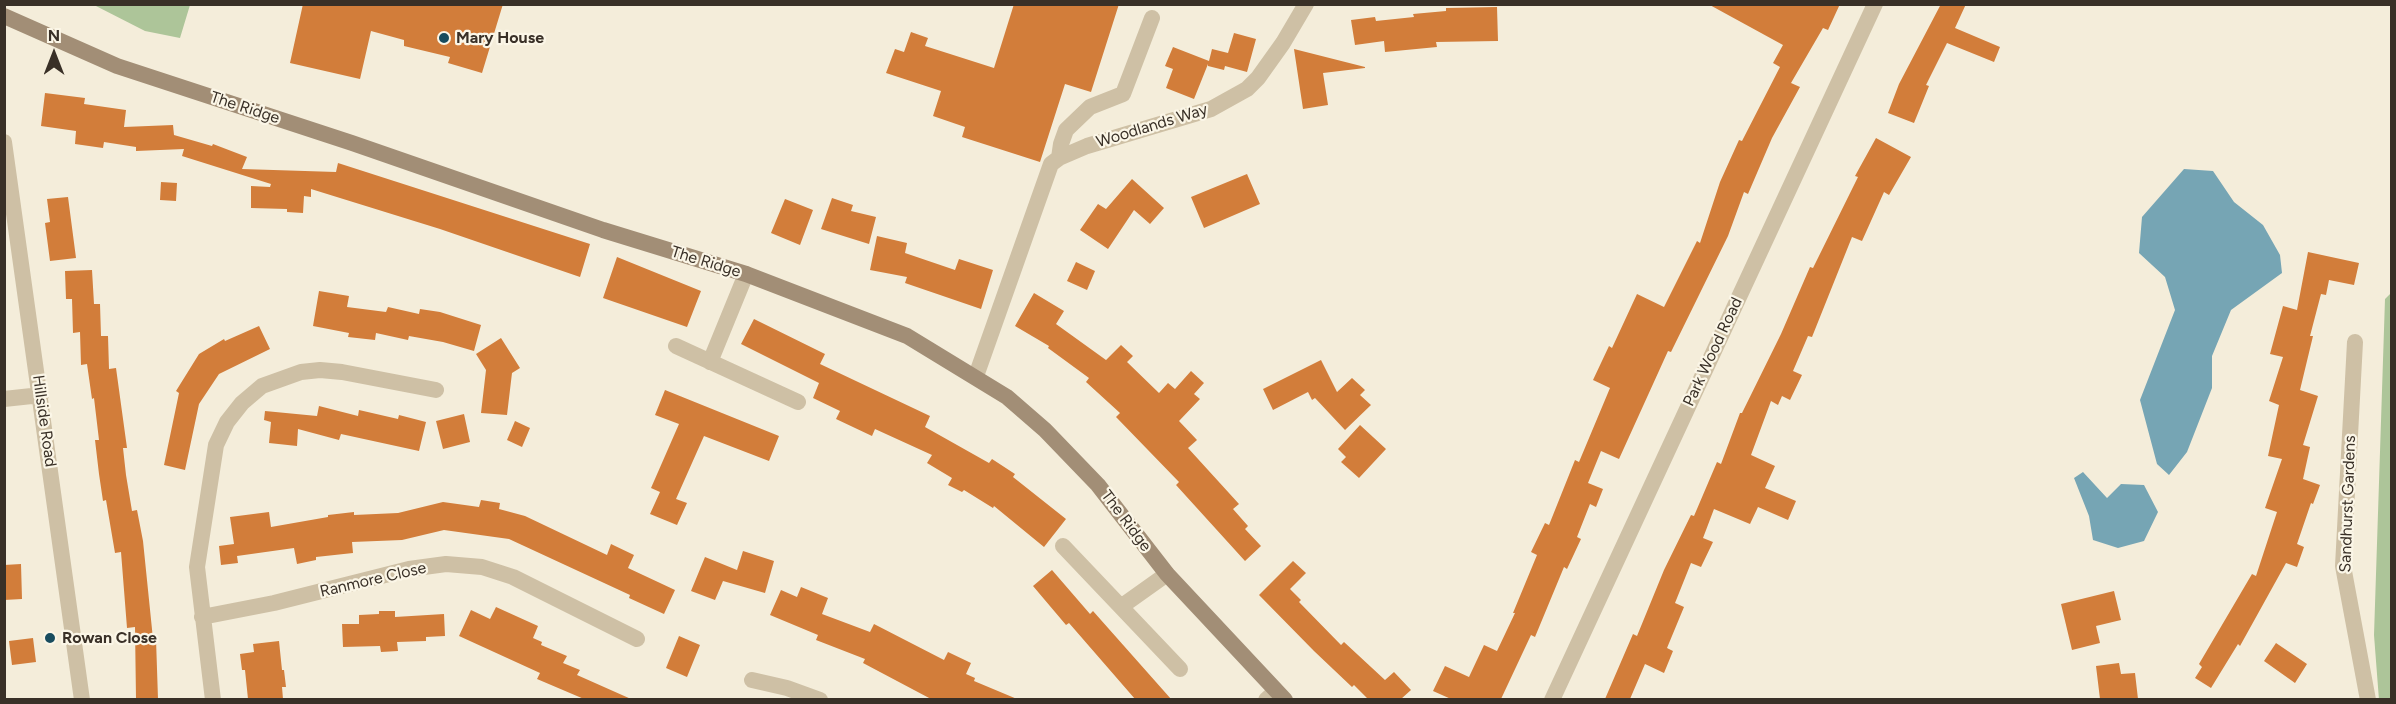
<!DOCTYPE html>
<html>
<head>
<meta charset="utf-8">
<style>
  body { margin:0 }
  #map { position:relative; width:2396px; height:704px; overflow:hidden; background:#f4edda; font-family:Figtree,sans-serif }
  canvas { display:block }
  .frame { position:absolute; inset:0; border:6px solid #393027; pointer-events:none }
  .north { position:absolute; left:24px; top:24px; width:60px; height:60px; -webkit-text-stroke:4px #fbf6e7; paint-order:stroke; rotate:0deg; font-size:16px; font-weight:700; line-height:24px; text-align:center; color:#393027 }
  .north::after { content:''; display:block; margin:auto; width:21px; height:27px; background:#393027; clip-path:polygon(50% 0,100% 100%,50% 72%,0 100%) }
</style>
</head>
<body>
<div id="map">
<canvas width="2396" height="704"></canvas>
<div class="frame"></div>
<div class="north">N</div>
</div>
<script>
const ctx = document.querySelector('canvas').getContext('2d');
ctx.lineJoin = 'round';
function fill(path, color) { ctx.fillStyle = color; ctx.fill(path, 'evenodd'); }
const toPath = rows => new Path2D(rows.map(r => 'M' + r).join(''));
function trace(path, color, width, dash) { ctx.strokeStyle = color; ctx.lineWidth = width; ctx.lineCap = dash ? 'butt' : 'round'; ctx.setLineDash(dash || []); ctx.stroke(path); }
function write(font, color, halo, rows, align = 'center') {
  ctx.font = font + ' Figtree,sans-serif'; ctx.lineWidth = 4.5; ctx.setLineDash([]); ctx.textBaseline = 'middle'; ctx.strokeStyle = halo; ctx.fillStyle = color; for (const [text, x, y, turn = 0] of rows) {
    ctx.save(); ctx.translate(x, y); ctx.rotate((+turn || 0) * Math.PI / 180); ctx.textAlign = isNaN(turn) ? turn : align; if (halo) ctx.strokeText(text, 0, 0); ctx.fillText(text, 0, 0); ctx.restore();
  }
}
fill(toPath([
  [94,5,190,5,180,38,145,31],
  [2391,293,2392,699,2379,700,2374,635,2385,299]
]), '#adc599');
fill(toPath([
  [2184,169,2213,171,2234,202,2263,225,2280,255,2282,273,2231,310,2212,356,2212,388,2187,452,2169,475,2157,464,2140,400,2175,310,2165,277,2139,253,2142,217],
  [2083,472,2107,498,2121,484,2144,485,2158,512,2144,541,2118,548,2093,540,2089,516,2074,478]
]), '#76a5b4');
fill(toPath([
  [303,4,503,4,482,73,448,63,450,57,404,46,404,40,371,31,360,79,290,63],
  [1014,4,1119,4,1091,92,1065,84,1040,162,962,137,965,127,933,116,941,91,886,73,895,49,904,52,911,32,928,38,925,46,994,68],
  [1708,4,1840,4,1828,30,1823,28,1791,83,1800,87,1772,138,1748,194,1744,192,1728,236,1671,352,1668,351,1619,459,1601,451,1588,483,1603,489,1596,507,1590,504,1577,537,1581,539,1567,569,1564,567,1535,637,1531,635,1501,699,1451,699,1433,691,1445,666,1469,677,1484,645,1497,651,1515,613,1513,613,1537,555,1531,552,1545,523,1549,525,1575,460,1579,462,1610,388,1593,380,1609,346,1612,348,1637,294,1664,307,1697,241,1700,243,1720,182,1739,140,1742,141,1780,67,1773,63,1783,45],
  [1941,4,1966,4,1955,28,2000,47,1994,62,1947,43,1926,85,1929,86,1914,123,1888,113,1899,84],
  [1497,7,1498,41,1436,42,1437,47,1385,52,1384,41,1355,45,1351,20,1375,17,1376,21,1414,17,1413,14,1446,11,1446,8],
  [1234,33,1256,39,1247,72,1225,66,1224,70,1208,66,1208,64,1194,99,1166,88,1173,69,1165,66,1173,47,1209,61,1212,49,1228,53],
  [1294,49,1365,67,1365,68,1323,73,1328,105,1303,109],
  [45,93,85,98,84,104,126,110,124,127,173,125,174,135,212,146,213,144,247,157,242,169,336,172,338,163,590,244,580,277,440,229,311,189,311,197,304,196,303,213,287,212,287,209,251,208,251,186,270,187,271,184,182,156,184,149,136,151,136,147,104,142,103,148,75,144,76,131,41,126],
  [1876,138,1911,157,1889,195,1884,192,1862,241,1852,237,1812,337,1808,336,1793,371,1802,375,1790,400,1782,396,1778,405,1771,401,1751,455,1775,466,1765,488,1796,501,1788,520,1758,507,1750,524,1714,509,1703,538,1713,542,1701,567,1691,563,1675,603,1684,607,1667,648,1673,651,1664,673,1645,664,1630,699,1605,699,1633,634,1637,636,1664,570,1691,515,1694,516,1717,462,1721,464,1740,413,1742,413,1781,334,1810,267,1813,268,1858,177,1855,176],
  [1247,174,1260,204,1204,228,1191,197],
  [1132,179,1164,208,1150,224,1134,210,1108,249,1080,230,1098,204,1106,209],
  [161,182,177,183,176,201,160,200],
  [68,197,76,258,50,261,45,223,50,222,47,199],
  [832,198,853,205,851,211,876,217,869,244,821,229],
  [785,199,813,210,800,245,771,233],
  [877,236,907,243,905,253,955,270,959,259,993,270,981,309,905,283,907,277,870,270],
  [2308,252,2359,263,2354,285,2329,280,2326,295,2321,294,2310,336,2313,336,2300,390,2318,396,2303,445,2310,447,2303,479,2320,485,2313,504,2311,503,2297,544,2304,547,2297,567,2286,563,2240,646,2238,644,2211,688,2195,678,2202,667,2199,664,2252,574,2256,576,2277,512,2265,508,2282,459,2268,456,2279,405,2269,401,2283,357,2270,354,2283,306,2297,310],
  [617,257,701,291,687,327,603,298],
  [1076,262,1095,271,1087,290,1067,281],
  [92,270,94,304,100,304,101,336,108,336,109,369,116,368,127,448,123,448,126,475,132,511,137,510,143,541,153,639,156,639,158,699,136,699,135,627,127,628,121,552,115,553,106,500,103,501,99,474,95,440,99,440,94,398,92,399,87,364,81,365,80,332,73,333,72,299,66,299,65,271],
  [319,291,349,296,347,307,386,312,388,307,419,314,420,309,440,312,481,325,474,351,443,342,409,336,408,340,376,333,375,340,348,337,349,333,313,326],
  [1034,293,1064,311,1056,324,1106,360,1121,345,1133,356,1127,362,1159,393,1168,383,1175,389,1191,371,1204,383,1194,394,1200,399,1179,421,1197,440,1188,448,1239,504,1233,509,1248,526,1245,529,1261,546,1245,561,1176,485,1179,482,1116,417,1120,413,1086,382,1089,378,1048,348,1049,346,1015,326],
  [754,319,825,354,820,364,930,416,925,427,989,463,992,459,1015,474,1013,477,1066,519,1044,547,994,506,993,508,964,490,962,492,948,485,952,478,927,463,932,455,875,429,872,436,836,419,840,411,813,398,819,383,741,344],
  [259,326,270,349,219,374,199,404,185,470,164,465,179,393,176,391,199,354,224,339,225,341],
  [501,338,520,368,512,373,507,415,481,413,486,370,476,354],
  [1321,360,1337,392,1352,378,1365,390,1360,395,1371,405,1345,430,1315,398,1312,400,1308,392,1273,410,1263,389],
  [665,390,779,436,769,461,704,436,676,499,687,503,677,525,650,514,660,492,651,488,679,424,655,415],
  [319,406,358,416,359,410,398,419,399,415,426,422,419,451,341,434,339,440,298,429,297,446,269,443,271,422,264,420,265,411,317,416],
  [464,414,470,442,443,449,436,421],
  [515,421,530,428,522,447,507,440],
  [1360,425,1386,449,1359,478,1341,462,1346,457,1338,449],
  [481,500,500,503,499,509,525,516,607,555,611,544,634,555,628,568,675,590,664,614,629,598,630,595,509,539,444,530,402,540,352,542,353,553,316,557,316,560,297,564,294,548,237,556,238,563,221,565,219,546,234,544,230,517,269,512,271,527,328,517,328,515,354,512,354,515,398,513,443,502,479,507],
  [743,551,774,561,765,593,723,581,715,600,691,591,705,557,737,570],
  [1293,561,1306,573,1290,589,1301,600,1299,602,1341,645,1344,642,1385,680,1394,672,1411,690,1401,699,1368,699,1354,685,1352,687,1314,651,1259,595],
  [21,564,22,599,4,600,4,565],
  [1052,570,1090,614,1093,611,1171,699,1135,699,1069,623,1066,625,1033,586],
  [801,587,828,598,822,614,870,632,874,624,944,660,948,652,971,663,966,674,975,678,974,681,1017,699,931,699,863,663,865,659,816,640,818,635,770,615,781,590,797,597],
  [2114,591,2121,620,2096,626,2100,643,2072,650,2061,604],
  [496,607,538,626,533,638,542,642,541,645,567,656,563,663,580,670,577,675,631,699,584,699,537,679,540,673,459,636,471,610,490,619],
  [379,611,395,611,395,617,444,614,445,636,426,637,426,641,397,642,398,651,381,652,380,646,343,647,342,624,359,624,359,615,379,614],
  [679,636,700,645,687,677,666,668],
  [33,638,36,662,12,665,9,641],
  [279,641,282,670,284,670,286,687,282,687,283,699,248,699,245,670,242,670,240,654,254,652,253,644],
  [2276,643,2307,664,2295,683,2264,661],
  [2119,663,2121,674,2135,673,2138,699,2100,699,2096,666]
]), '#d27d3a');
trace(toPath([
  [4,142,82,700],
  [1059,158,1087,146,1211,109,1247,89,1258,78,1283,43,1306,4],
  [2355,342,2343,566,2368,700],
  [676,346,798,402],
  [710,362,746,274],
  [976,376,1051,164,1059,158,1061,144,1066,130,1090,107,1123,94,1152,18],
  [4,399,41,395],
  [1063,546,1180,669],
  [1122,606,1167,574],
  [202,617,274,603,409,569,446,564,482,567,513,577,637,639],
  [752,680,787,688,820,700],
  [213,700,197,567,216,445,227,422,242,403,262,386,301,372,320,370,342,372,436,390],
  [1266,700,1276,691],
  [1552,700,1875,4]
]), '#cec0a5', 16);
trace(toPath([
  [4,16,117,66,352,143,603,230,746,274,907,336,1007,397,1045,430,1098,485,1167,574,1285,700]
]), '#a28e76', 16);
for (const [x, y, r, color] of [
  [444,38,6,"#184c5e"],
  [50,638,6,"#184c5e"]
]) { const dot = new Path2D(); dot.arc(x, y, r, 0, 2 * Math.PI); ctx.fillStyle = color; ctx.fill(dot); trace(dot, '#fbf6e7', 2); }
write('bold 16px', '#393027', '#fbf6e7', [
  ["Mary House",456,38],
  ["Rowan Close",62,638]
], 'left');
write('16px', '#393027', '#fbf6e7', [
  ["The Ridge",245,108,18],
  ["Woodlands Way",1152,126,-17],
  ["The Ridge",706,262,17],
  ["Park Wood Road",1713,352,-65],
  ["Hillside Road",44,421,82],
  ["Sandhurst Gardens",2348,504,-88],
  ["The Ridge",1126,521,53],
  ["Ranmore Close",373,580,-13]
]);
</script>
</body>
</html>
